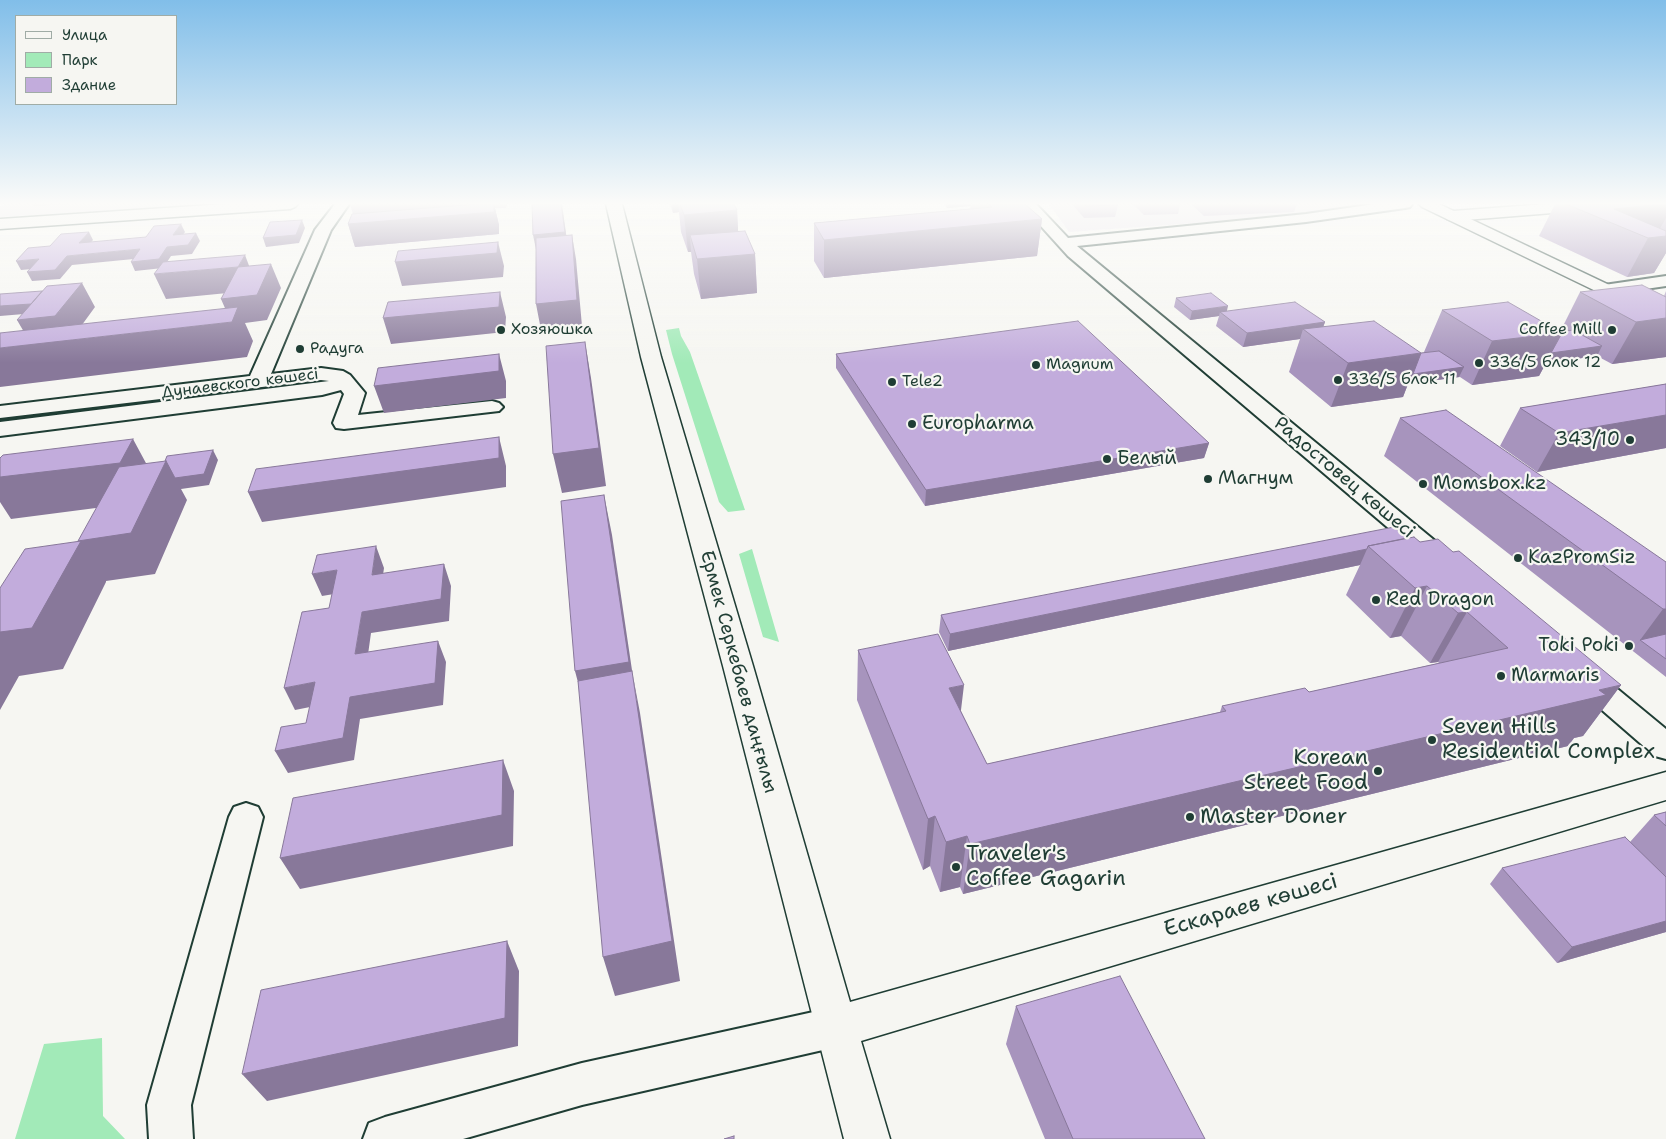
<!DOCTYPE html>
<html>
<head>
<meta charset="utf-8">
<style>
  body { margin:0 }
  #map { position:relative; width:1666px; height:1139px; overflow:hidden; background:#f6f6f2; font-family:"Shantell Sans",sans-serif }
  canvas { display:block }
  .legend { position:absolute; left:15px; top:15px; width:162px; height:90px; box-sizing:border-box; background:#f6f6f2; border:1px solid #a0aca6; margin:0; padding:6px 9px; list-style:none; font-size:15px; color:#1f3d34 }
  .legend li { display:flex; align-items:center; gap:10px; height:25px }
  .legend b { width:25px; border:1px solid #a0aca6 }
</style>
</head>
<body>
<div id="map">
<canvas width="1666" height="1139"></canvas>
<ul class="legend">
<li><b style="height:6px;background:#f6f6f2"></b>Улица</li>
<li><b style="height:14px;background:#a2eab8"></b>Парк</li>
<li><b style="height:14px;background:#c2acdc"></b>Здание</li>
</ul>
</div>
<script>
const ctx = document.querySelector('canvas').getContext('2d');
ctx.lineJoin = 'round';
function fill(path, color) { ctx.fillStyle = color; ctx.fill(path, 'evenodd'); }
const toPath = rows => new Path2D(rows.map(r => 'M' + r).join(''));
function trace(path, color, width, dash) { ctx.strokeStyle = color; ctx.lineWidth = width; ctx.lineCap = dash ? 'butt' : 'round'; ctx.setLineDash(dash || []); ctx.stroke(path); }
function write(font, color, halo, rows, align = 'center') {
  ctx.font = font + ' "Shantell Sans",sans-serif'; ctx.lineWidth = 4.5; ctx.setLineDash([]); ctx.textBaseline = 'middle'; ctx.strokeStyle = halo; ctx.fillStyle = color; for (const [text, x, y, turn = 0] of rows) {
    ctx.save(); ctx.translate(x, y); ctx.rotate((+turn || 0) * Math.PI / 180); ctx.textAlign = isNaN(turn) ? turn : align; if (halo) ctx.strokeText(text, 0, 0); ctx.fillText(text, 0, 0); ctx.restore();
  }
}
fill(toPath([
  [4,204,224,204,0,217,0,207],
  [1049,204,1387,204,1295,216,1069,232]
]), '#e6e0eb');
fill(toPath([
  [679,328,681,336,690,352,745,510,728,512,719,502,672,354,666,330],
  [321,374,343,379,0,427,0,413],
  [752,549,779,642,763,637,739,554],
  [102,1038,103,1116,125,1139,15,1139,44,1044]
]), '#a2eab8');
const minor = toPath([
  [335,204,349,204,331,230,271,374,321,368,343,371,350,375,365,393,358,415,492,401,499,403,503,407,499,411,344,429,336,428,333,423,344,394,341,390,322,395,0,436,0,422,329,381,321,380,0,418,0,406,250,376,315,230,335,204],
  [1021,204,1036,204,1068,238,1306,214,1375,204,1412,204,1410,207,1405,208,1306,222,1077,246,1457,559,1461,565,1457,571,1448,573,1439,571,1068,256,1021,204],
  [1666,276,1666,286,1604,295,1598,294,1595,290,1598,286,1604,285,1666,276],
  [1582,665,1592,668,1666,729,1666,759,1655,756,1572,684,1567,676,1572,668,1582,665],
  [246,803,258,807,263,817,191,1105,193,1139,149,1139,147,1105,229,817,234,807,246,803],
  [836,1007,850,1013,856,1027,850,1041,836,1047,582,1105,463,1139,363,1139,369,1123,385,1117,582,1063,836,1007]
]);
const tertiary = toPath([
  [225,204,298,204,295,207,290,209,0,229,0,219,225,204],
  [606,204,622,204,661,357,753,666,850,1002,1666,772,1666,800,861,1041,890,1139,844,1139,723,666,641,357,606,204],
  [1546,204,1610,204,1607,207,1602,209,1453,221,1447,219,1445,216,1447,213,1453,211,1546,204]
]);
const secondary = toPath([
  [1419,204,1439,204,1666,312,1666,325,1422,207,1419,204]
]);
trace(minor, '#1f3d34', 4);
trace(tertiary, '#1f3d34', 3);
trace(secondary, '#1f3d34', 3);
fill(minor, '#f6f6f2');
fill(tertiary, '#f6f6f2');
fill(secondary, '#f6f6f2');
fill(toPath([
  [33,204,69,204,34,206],
  [350,204,507,204,506,208,495,208,499,225,499,234,355,247,348,224,353,214],
  [670,204,734,204,737,210,738,231,755,254,757,293,701,299,694,274,691,252,688,252,681,232,679,212,673,213],
  [944,204,1025,204,1042,219,1037,256,824,278,814,261,814,223,970,209,971,206,947,208],
  [1072,204,1117,204,1118,205,1115,217,1084,218],
  [1133,204,1180,204,1178,214,1144,215],
  [1191,204,1297,204,1294,212,1204,216],
  [1555,204,1666,204,1666,253,1654,273,1627,277,1539,236],
  [1666,291,1666,357,1612,364,1597,356,1546,363,1539,376,1472,385,1460,377,1408,384,1403,397,1331,407,1289,372,1300,339,1243,347,1216,326,1219,316,1190,320,1174,307,1176,298,1227,311,1325,322,1323,327,1421,353,1424,353,1424,352,1442,310,1560,332,1580,292,1664,296],
  [836,354,1209,443,1204,458,925,506,836,368],
  [1666,384,1666,448,1537,472,1500,446,1520,408],
  [1400,418,1666,562,1666,677,1384,456],
  [1407,538,1453,552,1621,685,1583,736,1574,738,1568,746,963,894,960,887,940,892,930,866,923,870,857,700,858,650,961,711,987,764,1220,712,1222,706,1309,692,1439,663,1438,662,1430,663,1401,636,1390,638,1346,595,1360,565,948,651,939,632,941,615],
  [1666,812,1666,932,1557,963,1490,884,1502,868,1630,842,1654,815],
  [1016,1006,1205,1139,1045,1139,1006,1044]
]), '#a794bd');
fill(toPath([
  [494,204,499,225,499,234,355,247,348,224],
  [561,204,562,204,569,255,538,259,533,235],
  [672,204,678,204,679,212,673,213],
  [948,204,971,204,971,206,947,208],
  [1662,204,1666,204,1666,218,1655,237,1666,236,1666,253,1654,273,1627,277,1648,238,1614,209],
  [737,210,739,248,690,235,691,252,688,252,684,215],
  [1042,219,1037,256,824,278,824,240],
  [302,220,305,228,299,243,266,247,263,238],
  [181,224,185,232,177,243,173,235],
  [89,232,93,240,84,251,79,243],
  [196,233,200,241,192,254,171,256,163,268,135,271,131,262,167,247],
  [572,235,576,259,582,326,541,330,536,304],
  [498,242,504,266,503,277,402,286,395,262],
  [140,249,144,258,72,265,60,279,32,281,27,272,67,256],
  [755,254,757,293,701,299,697,259],
  [245,255,254,279,238,267],
  [39,259,43,268,21,270,16,261],
  [271,264,281,288,267,320,245,323,253,341,247,357,0,387,0,348,31,344,17,320,60,311,0,316,0,306,82,283,95,307,71,340,231,322,221,299],
  [238,267,248,291,166,299,154,274],
  [500,292,506,317,505,332,391,344,383,318],
  [1228,306,1226,315,1220,312,1219,316,1190,320,1192,311],
  [1666,318,1666,357,1612,364,1636,322],
  [1325,322,1320,336,1303,329,1300,339,1243,347,1247,333],
  [1562,333,1602,346,1597,356,1546,363,1539,376,1472,385,1492,341],
  [585,342,591,378,606,486,562,493,553,454],
  [1421,353,1464,367,1459,377,1408,384,1403,397,1331,407,1348,363],
  [499,354,506,381,506,398,384,413,374,386],
  [1666,415,1666,448,1537,472,1559,433],
  [499,437,506,466,506,487,262,522,248,492],
  [133,439,154,478,142,502,11,519,0,502,0,477],
  [1209,443,1204,458,925,506,926,490],
  [213,450,218,460,209,485,181,489,187,500,155,574,106,581,106,582,63,669,19,676,0,710,0,632,80,543,78,541,166,461],
  [604,495,612,535,637,704,586,713,575,671],
  [376,546,384,568,380,596,372,575],
  [1367,549,1360,565,948,651,950,634],
  [444,564,451,586,449,621,371,633,365,676,355,654,362,612],
  [337,570,346,592,322,596,312,574],
  [1427,586,1401,636,1390,638,1415,588],
  [1663,609,1666,609,1666,643,1640,640,1632,651],
  [1467,612,1438,662,1430,663,1458,613],
  [438,641,446,662,443,705,360,719,354,760,288,773,275,751,350,697],
  [632,671,640,713,680,981,615,996,603,957],
  [315,682,325,704,295,710,284,688],
  [964,685,958,735,949,688],
  [1621,685,1583,736,1574,738,1568,746,963,894,970,844],
  [503,760,514,791,513,846,300,889,280,858],
  [935,816,930,866,923,870,928,819],
  [967,836,960,887,940,892,946,842],
  [1666,921,1666,932,1557,963,1572,947],
  [507,941,519,971,518,1046,267,1101,242,1074]
]), '#88789a');
const building = toPath([
  [478,204,494,204,494,212,348,224,352,214,478,204],
  [532,204,561,204,565,232,533,235,532,204],
  [680,204,734,204,737,210,684,215,680,204],
  [989,204,1025,204,1042,219,824,240,814,223,992,207,989,204],
  [1084,204,1117,204,1118,205,1086,206,1084,204],
  [1566,204,1662,204,1614,209,1666,231,1666,236,1648,238,1566,204],
  [302,220,296,235,263,238,270,222,302,220],
  [181,224,173,235,196,233,188,245,167,247,159,259,131,262,140,249,67,256,55,270,27,272,39,259,16,261,28,248,50,246,61,234,89,232,79,243,146,237,154,226,181,224],
  [745,231,755,254,697,259,690,235,745,231],
  [572,235,577,300,536,304,536,238,572,235],
  [498,242,497,253,395,262,398,251,498,242],
  [245,255,238,267,271,264,257,295,221,299,238,267,154,274,163,262,245,255],
  [82,283,55,316,17,320,47,286,82,283],
  [1642,285,1666,297,1666,318,1636,322,1580,292,1642,285],
  [42,291,31,304,0,306,0,294,42,291],
  [500,292,499,307,383,318,388,302,500,292],
  [1211,293,1228,306,1192,311,1176,298,1211,293],
  [1295,302,1325,322,1247,333,1220,312,1295,302],
  [1508,302,1562,333,1492,341,1442,310,1508,302],
  [238,307,232,322,0,348,0,333,238,307],
  [1078,321,1209,443,926,490,836,354,1078,321],
  [1374,321,1421,353,1348,363,1303,329,1374,321],
  [1573,330,1602,346,1551,353,1562,333,1560,332,1573,330],
  [585,342,599,448,553,454,546,346,585,342],
  [1439,351,1464,367,1413,374,1421,353,1439,351],
  [499,354,499,371,374,386,378,368,499,354],
  [1666,384,1666,415,1559,433,1520,408,1666,384],
  [1446,410,1666,562,1666,609,1663,609,1400,418,1446,410],
  [499,437,499,458,248,492,256,469,499,437],
  [133,439,120,463,0,477,0,458,3,455,133,439],
  [213,450,204,474,175,478,166,461,165,461,167,456,213,450],
  [166,461,131,533,78,541,119,467,166,461],
  [604,495,629,662,575,671,561,501,604,495],
  [1394,527,1407,538,1368,546,1367,549,950,634,941,615,1394,527],
  [1414,537,1420,542,1438,539,1453,552,1459,551,1621,685,1599,690,1606,695,970,844,967,836,946,842,935,816,928,819,858,650,938,634,964,685,949,688,987,764,1226,711,1222,706,1305,688,1309,692,1508,648,1467,612,1458,613,1427,586,1415,588,1368,546,1414,537],
  [81,541,32,628,0,632,0,588,25,549,81,541],
  [376,546,372,575,444,564,441,599,362,612,355,654,438,641,435,683,350,697,343,738,275,751,281,727,306,723,315,682,284,688,302,612,329,608,337,570,312,574,317,555,376,546],
  [1666,634,1666,659,1640,640,1666,634],
  [632,671,672,941,603,957,578,681,632,671],
  [503,760,502,815,280,858,293,798,503,760],
  [1666,812,1666,826,1654,815,1666,812],
  [1625,837,1666,877,1666,921,1572,947,1502,868,1625,837],
  [507,941,505,1018,242,1074,261,990,507,941],
  [1120,976,1205,1139,1073,1139,1016,1006,1120,976],
  [734,1136,734,1139,724,1139,734,1136]
]);
fill(building, '#c2acdc');
trace(building, '#88789a', 1);
const sky = ctx.createLinearGradient(0, 0, 0, 363);
sky.addColorStop(0, '#81bee9');
sky.addColorStop(0.56, '#fbfbf9');
sky.addColorStop(1, '#fbfbf900');
ctx.fillStyle = sky;
ctx.fillRect(0, 0, 1666, 363);
for (const [x, y, r, color] of [
  [501,330,5,"#1f3d34"],
  [1612,330,5,"#1f3d34"],
  [300,349,5,"#1f3d34"],
  [1479,363,5,"#1f3d34"],
  [1036,365,5,"#1f3d34"],
  [1338,380,5,"#1f3d34"],
  [892,382,5,"#1f3d34"],
  [912,424,5,"#1f3d34"],
  [1630,440,5,"#1f3d34"],
  [1107,459,5,"#1f3d34"],
  [1208,479,5,"#1f3d34"],
  [1423,484,5,"#1f3d34"],
  [1518,558,5,"#1f3d34"],
  [1376,600,5,"#1f3d34"],
  [1629,646,5,"#1f3d34"],
  [1501,676,5,"#1f3d34"],
  [1432,740,5,"#1f3d34"],
  [1378,771,5,"#1f3d34"],
  [1190,817,5,"#1f3d34"],
  [956,867,5,"#1f3d34"]
]) { const dot = new Path2D(); dot.arc(x, y, r, 0, 2 * Math.PI); ctx.fillStyle = color; ctx.fill(dot); trace(dot, '#f6f6f2', 2); }
write('16px', '#1f3d34', '#f6f6f2', [
  ["Хозяюшка",511,330],
  ["Coffee Mill",1602,330,"right"],
  ["Радуга",310,349],
  ["336/5 блок 12",1489,363],
  ["Magnum",1046,365],
  ["336/5 блок 11",1348,380],
  ["Tele2",902,382]
], 'left');
write('16px', '#1f3d34', '#f6f6f2', [
  ["Дунаевского көшесі",240,384,-7]
]);
write('19px', '#1f3d34', '#f6f6f2', [
  ["Europharma",922,424],
  ["343/10",1620,440,"right"],
  ["Белый",1117,459],
  ["Магнум",1218,479],
  ["Momsbox.kz",1433,484],
  ["KazPromSiz",1528,558],
  ["Red Dragon",1386,600],
  ["Toki Poki",1619,646,"right"],
  ["Marmaris",1511,676]
], 'left');
write('19px', '#1f3d34', '#f6f6f2', [
  ["Радостовец көшесі",1344,478,40],
  ["Ермек Серкебаев даңғылы",738,672,75]
]);
write('22px', '#1f3d34', '#f6f6f2', [
  ["Seven Hills",1442,727],
  ["Residential Complex",1442,752],
  ["Korean",1368,758,"right"],
  ["Street Food",1368,783,"right"],
  ["Master Doner",1200,817],
  ["Traveler's",966,854],
  ["Coffee Gagarin",966,879]
], 'left');
write('22px', '#1f3d34', '#f6f6f2', [
  ["Ескараев көшесі",1251,906,-16]
]);
</script>
</body>
</html>
